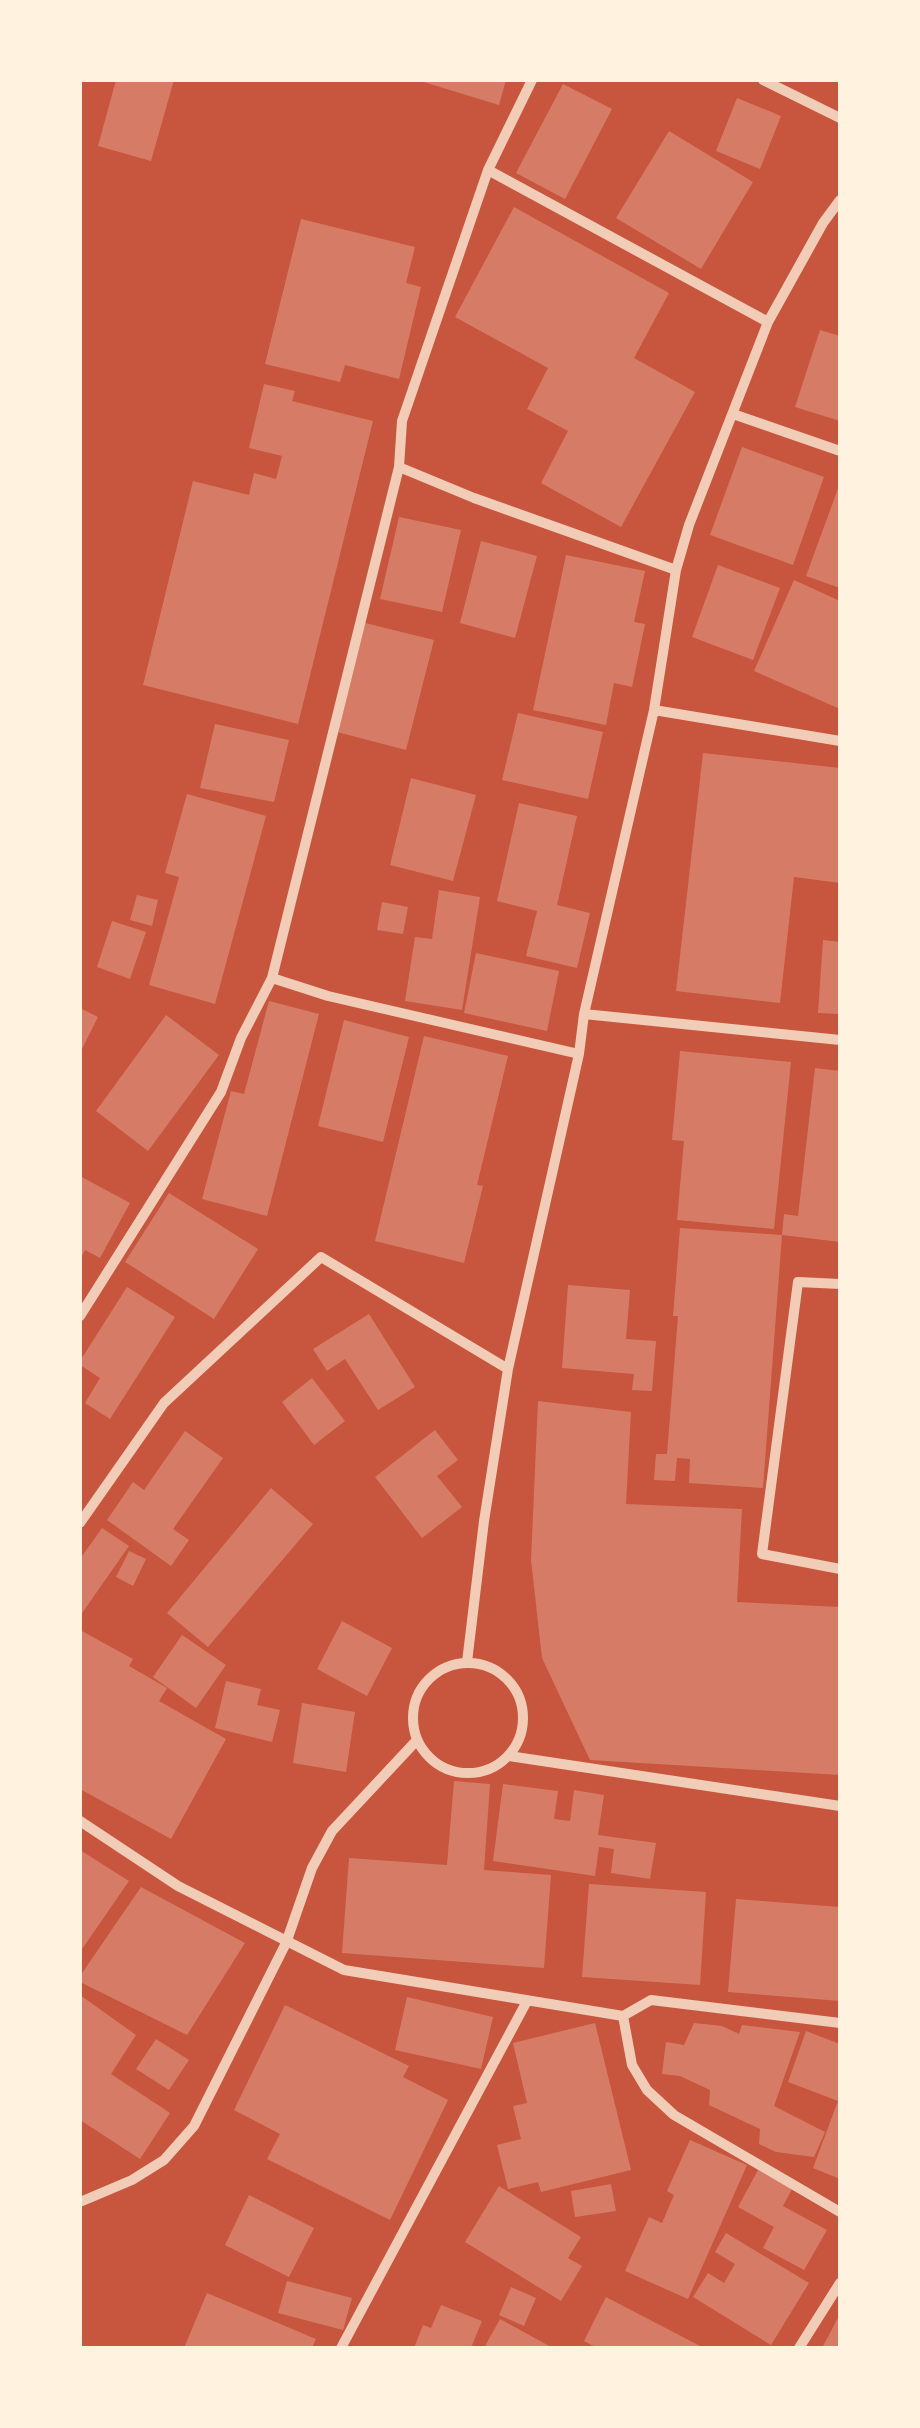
<!DOCTYPE html>
<html>
<head>
<meta charset="utf-8">
<style>
  body { margin:0 }
  #map { position:relative; width:920px; height:2428px; overflow:hidden; background:#c8553d; font-family:Signika,sans-serif }
  canvas { display:block }
  .frame { position:absolute; inset:0; border:82px solid #fff3e0; pointer-events:none }
</style>
</head>
<body>
<div id="map">
<canvas width="920" height="2428"></canvas>
<div class="frame"></div>
</div>
<script>
const ctx = document.querySelector('canvas').getContext('2d');
ctx.lineJoin = 'round';
function fill(path, color) { ctx.fillStyle = color; ctx.fill(path, 'evenodd'); }
const toPath = rows => new Path2D(rows.map(r => 'M' + r).join(''));
function trace(path, color, width, dash) { ctx.strokeStyle = color; ctx.lineWidth = width; ctx.lineCap = dash ? 'butt' : 'round'; ctx.setLineDash(dash || []); ctx.stroke(path); }
fill(toPath([
  [116,80,174,80,151,161,98,146],
  [417,80,506,80,499,105],
  [563,84,612,109,565,199,516,173],
  [737,98,781,116,760,169,716,151],
  [669,131,753,182,701,269,616,218],
  [514,207,669,293,634,358,695,392,621,527,541,483,568,431,527,409,548,368,455,317],
  [301,219,415,247,406,283,421,287,399,379,345,365,340,382,265,364],
  [820,330,840,336,840,421,795,407],
  [264,384,295,391,292,401,373,421,298,724,143,685,193,481,249,495,254,473,276,479,282,456,249,448],
  [742,447,824,477,793,565,710,535],
  [840,483,840,588,806,576],
  [399,517,461,530,442,612,380,599],
  [481,541,537,556,515,638,460,623],
  [566,555,645,571,634,622,645,624,632,687,614,683,606,725,533,710],
  [718,565,780,588,753,660,692,637],
  [794,580,840,601,840,709,754,671],
  [365,623,434,640,406,750,337,732],
  [518,713,603,732,588,799,502,780],
  [215,724,289,740,274,802,200,788],
  [703,753,840,768,840,883,794,877,780,1003,676,991],
  [411,778,476,795,453,881,390,865],
  [187,794,266,816,215,1004,149,985,179,877,165,873],
  [519,803,577,816,557,905,590,913,577,968,526,956,537,911,497,901],
  [439,890,480,897,462,1010,405,1001,415,937,432,939],
  [137,895,158,900,152,926,130,920],
  [382,902,408,907,403,934,377,930],
  [112,921,146,932,130,979,97,967],
  [823,940,840,942,840,1014,818,1013],
  [476,953,559,971,547,1031,464,1013],
  [269,1001,319,1014,267,1216,202,1199,231,1091,244,1094],
  [80,1008,98,1017,80,1053],
  [166,1015,219,1055,148,1151,96,1111],
  [344,1020,409,1037,383,1142,318,1126],
  [424,1036,508,1056,477,1185,483,1186,464,1263,375,1241],
  [680,1051,791,1062,774,1229,677,1220,684,1141,672,1140],
  [815,1068,840,1071,840,1242,782,1235,784,1214,798,1216],
  [80,1176,130,1203,100,1258,85,1250,80,1260],
  [169,1193,258,1249,214,1319,125,1262],
  [680,1228,782,1235,763,1488,689,1483,690,1459,677,1458,675,1481,654,1480,656,1454,667,1454,678,1316,673,1316],
  [568,1285,630,1290,626,1339,656,1341,652,1391,632,1390,634,1374,562,1368],
  [127,1287,175,1317,110,1419,85,1403,100,1378,80,1365,80,1361],
  [369,1314,415,1387,378,1410,345,1359,327,1371,313,1349],
  [312,1378,345,1421,314,1445,282,1402],
  [538,1401,631,1412,626,1504,742,1509,737,1602,840,1607,840,1775,590,1760,542,1658,531,1560],
  [435,1430,458,1460,437,1476,462,1507,422,1538,375,1477],
  [185,1431,223,1458,173,1529,189,1540,171,1566,107,1520,133,1482,144,1490],
  [271,1488,313,1524,208,1647,167,1613],
  [102,1528,129,1546,80,1616,80,1559],
  [129,1551,146,1559,133,1586,116,1577],
  [342,1621,392,1648,367,1696,317,1669],
  [80,1630,133,1659,129,1666,167,1688,159,1701,226,1739,171,1839,80,1789],
  [182,1635,226,1665,196,1708,153,1677],
  [226,1681,261,1689,257,1705,280,1710,272,1742,215,1728],
  [302,1703,355,1712,346,1772,293,1763],
  [454,1781,490,1784,484,1870,551,1875,544,1968,342,1953,349,1858,447,1865],
  [503,1784,558,1791,554,1819,570,1821,574,1790,604,1795,598,1835,656,1843,650,1879,611,1873,614,1849,599,1847,595,1876,493,1861],
  [80,1850,129,1881,80,1952],
  [589,1884,706,1892,700,1985,582,1977],
  [141,1887,245,1943,187,2035,80,1982,80,1976],
  [736,1899,840,1907,840,2001,728,1992],
  [80,1995,136,2035,111,2074,170,2113,140,2159,80,2120],
  [407,1997,493,2017,481,2069,395,2050],
  [285,2005,409,2066,403,2077,448,2100,390,2220,267,2159,280,2134,234,2110],
  [595,2023,631,2170,541,2192,538,2182,508,2189,497,2145,521,2139,513,2106,527,2103,513,2043],
  [694,2023,722,2026,739,2034,742,2025,800,2032,774,2106,825,2132,814,2157,776,2152,759,2144,760,2129,709,2105,710,2090,680,2076,662,2074,666,2042,684,2045],
  [806,2031,840,2044,840,2179,813,2168,838,2101,788,2082],
  [156,2039,189,2060,169,2090,136,2069],
  [690,2140,747,2165,688,2299,625,2271,649,2217,662,2223,674,2195,667,2191],
  [758,2170,792,2189,783,2206,827,2230,804,2270,763,2248,774,2227,738,2207],
  [611,2184,616,2211,575,2217,571,2191],
  [499,2186,581,2237,568,2258,582,2266,561,2301,465,2242],
  [249,2195,314,2228,289,2277,225,2245],
  [726,2233,809,2283,771,2345,693,2297,708,2273,724,2283,735,2264,715,2252],
  [287,2281,352,2298,343,2330,278,2313],
  [511,2287,536,2298,524,2326,499,2315],
  [207,2293,316,2339,312,2348,184,2348],
  [606,2297,704,2348,597,2348,584,2341],
  [441,2305,482,2321,471,2348,414,2348,423,2325,431,2328],
  [840,2314,840,2348,822,2348],
  [500,2319,553,2348,484,2348]
]), '#d67c66');
trace(toPath([
  [763,80,840,118],
  [488,170,768,322],
  [733,414,840,451],
  [399,467,474,498,676,570],
  [654,710,840,741],
  [272,978,328,996,579,1054],
  [584,1014,840,1040],
  [840,1284,798,1282,762,1554,840,1569],
  [80,1316,221,1092,241,1038,272,978,399,467,402,421,488,170,532,80],
  [80,1523,164,1403,321,1257,508,1369],
  [467,1662,484,1521,508,1369,579,1054,584,1014,654,710,676,570,689,525,768,322,823,223,840,200],
  '413 1718a55 55 0 1 1 110 0a55 55 0 1 1-110 0Z',
  [509,1756,840,1806],
  [80,1821,178,1886,344,1970,623,2016,651,2000,840,2023],
  [623,2016,632,2065,647,2090,674,2115,840,2212],
  [80,2202,132,2180,164,2160,194,2126,286,1943,312,1868,332,1831,417,1740],
  [341,2348,527,2001],
  [799,2348,840,2283]
]), '#f1ccb7', 10);
</script>
</body>
</html>
